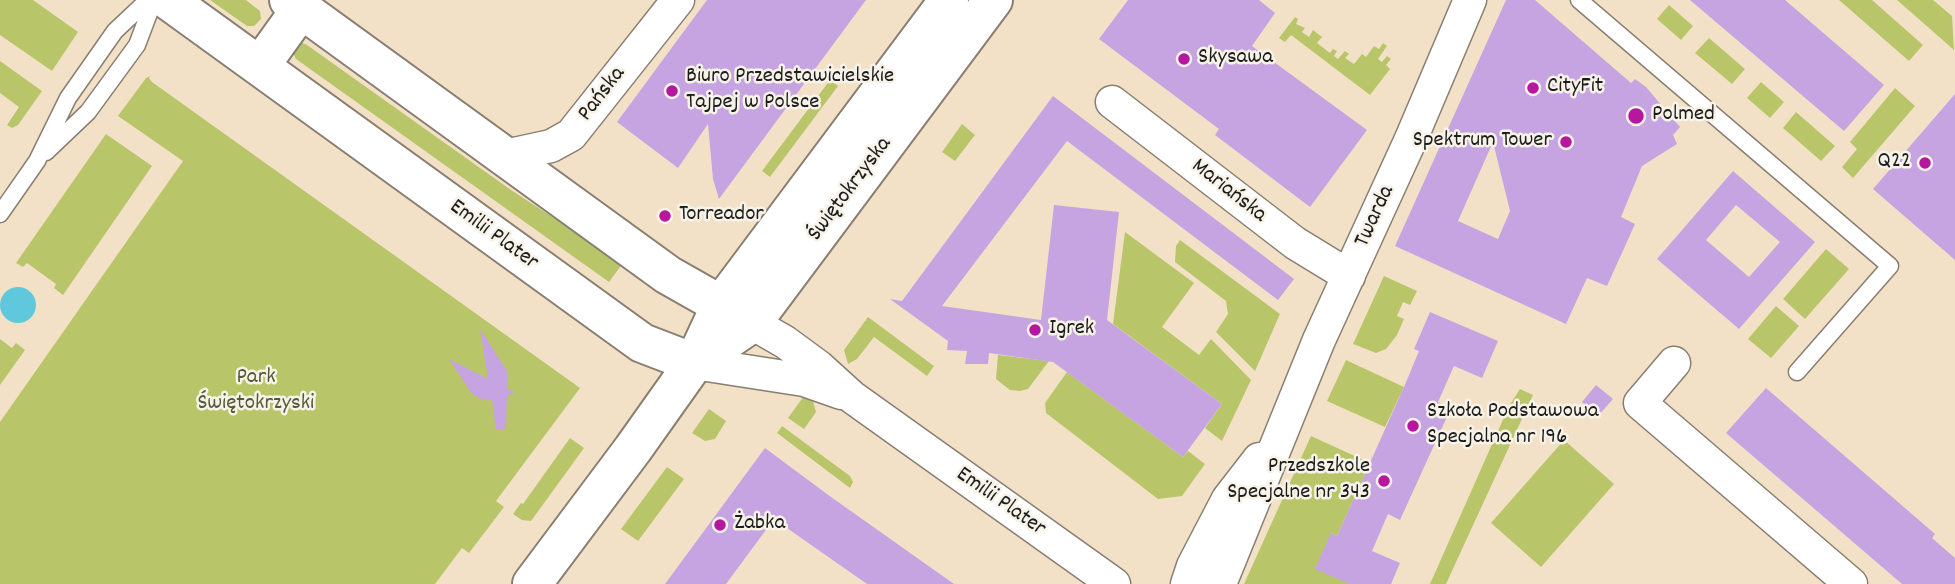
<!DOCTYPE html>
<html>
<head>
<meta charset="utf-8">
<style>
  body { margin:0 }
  canvas { display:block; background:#f3e1c7 }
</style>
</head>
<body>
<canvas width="1955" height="584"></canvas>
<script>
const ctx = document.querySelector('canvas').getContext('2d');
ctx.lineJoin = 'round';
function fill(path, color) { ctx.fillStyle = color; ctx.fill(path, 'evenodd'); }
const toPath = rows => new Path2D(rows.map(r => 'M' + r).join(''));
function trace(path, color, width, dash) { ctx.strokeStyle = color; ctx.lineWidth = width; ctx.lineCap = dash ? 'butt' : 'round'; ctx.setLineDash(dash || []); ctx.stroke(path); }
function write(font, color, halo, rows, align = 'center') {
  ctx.font = font + ' Dekko,sans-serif'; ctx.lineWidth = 5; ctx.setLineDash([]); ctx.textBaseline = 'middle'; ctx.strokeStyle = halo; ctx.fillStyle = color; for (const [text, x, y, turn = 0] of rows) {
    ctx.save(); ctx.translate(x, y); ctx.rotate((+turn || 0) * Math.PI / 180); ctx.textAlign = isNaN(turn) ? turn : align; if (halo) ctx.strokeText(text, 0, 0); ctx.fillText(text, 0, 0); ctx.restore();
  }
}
fill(toPath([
  [0,0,33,0,78,32,52,71,0,35],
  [210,0,246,0,260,11,261,19,254,26,247,26],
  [1839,0,1872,0,1923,45,1909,61],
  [1897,0,1933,0,1952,16,1954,50],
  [1669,5,1693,26,1681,40,1657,19],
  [1295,17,1298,19,1296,24,1305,28,1302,32,1309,37,1313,30,1322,37,1317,43,1330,53,1333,49,1337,51,1334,56,1338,59,1345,51,1349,54,1345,58,1354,64,1362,54,1366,57,1374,46,1379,49,1383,43,1387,46,1378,59,1382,62,1387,56,1391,59,1386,65,1390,69,1370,95,1291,35,1285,42,1279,38],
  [1709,38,1745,69,1732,84,1695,53],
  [300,42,307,45,511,190,623,263,609,282,296,59,293,53],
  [0,61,42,91,18,125,12,128,7,125,19,107,0,93],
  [151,76,149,78,152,82,580,388,496,501,504,507,469,553,462,548,435,584,0,584,0,422,183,161,118,116,146,78],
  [830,80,838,86,770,177,762,171],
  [1761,82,1784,102,1770,118,1747,98],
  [1895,88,1915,106,1853,178,1842,167,1857,149,1850,142],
  [1796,112,1835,146,1821,161,1783,128],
  [962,124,975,135,955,161,942,152],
  [106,134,152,166,63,295,54,288,56,284,27,263,23,267,16,263],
  [1125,232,1194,283,1162,327,1199,355,1211,339,1251,380,1222,441,1205,428,1222,404,1113,324],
  [1180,240,1280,314,1255,371,1216,332,1228,314,1226,301,1175,262,1176,246],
  [1826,249,1849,269,1805,319,1783,299],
  [1384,276,1417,291,1410,305,1403,302,1397,316,1404,319,1397,335,1386,349,1376,353,1353,344],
  [1776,306,1799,326,1771,358,1748,339],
  [868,317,934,366,927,376,874,337,857,359,848,364,844,350],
  [0,339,12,348,16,343,25,350,0,385],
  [998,355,1049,361,1028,389,1020,391,1010,390,996,379],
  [1346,360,1404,387,1385,427,1327,401],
  [1067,372,1183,457,1188,451,1205,464,1182,496,1158,499,1046,413,1045,403],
  [1520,389,1533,395,1446,584,1430,584,1509,406],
  [804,396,813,401,816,412,804,429,788,418],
  [709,409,726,421,715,439,705,441,692,433],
  [782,426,850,476,853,482,850,488,777,433],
  [1311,436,1370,463,1337,536,1331,533,1350,584,1244,584],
  [570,438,584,448,531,521,522,520,513,514,521,503,523,504],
  [1564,440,1614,484,1541,567,1491,523],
  [667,467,684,479,638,541,621,529]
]), '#b8c669');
fill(toPath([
  '0 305a18 18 0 1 1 36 0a18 18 0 1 1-36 0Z'
]), '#60c8dd');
fill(toPath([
  [707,0,866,0,719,199,713,179,708,124,678,168,617,122],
  [1128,0,1259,0,1275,13,1252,46,1367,130,1310,207,1215,135,1219,129,1099,39],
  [1506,0,1535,0,1631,83,1635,79,1646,87,1680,127,1673,135,1677,144,1642,166,1621,217,1635,224,1607,286,1587,278,1566,324,1395,246],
  [1493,142,1510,211,1498,239,1458,221],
  [1690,0,1785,0,1884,85,1844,131],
  [1955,94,1955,260,1873,189],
  [1053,96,1294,279,1278,300,1067,141,942,306,1041,320,1054,205,1119,212,1107,320,1222,404,1183,457,1053,362,989,353,988,364,965,364,967,351,947,350,948,341,890,299,902,301],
  [1733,171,1815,242,1739,329,1657,259],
  [1736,205,1780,242,1749,277,1706,240],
  [1430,312,1498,341,1482,378,1454,366,1438,402,1451,408,1400,520,1388,514,1372,551,1400,563,1391,584,1350,584,1315,569,1331,533,1337,536,1404,387,1419,351,1414,349],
  [480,329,507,371,508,389,515,393,507,395,506,429,496,430,492,400,483,400,472,394,449,359,488,379],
  [1596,385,1613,399,1598,416,1582,402],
  [1766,388,1935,534,1932,538,1955,558,1955,584,1902,584,1726,433],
  [765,448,831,497,954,584,867,584,774,519,726,584,665,584]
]), '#c6a4e1');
const service = toPath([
  [1579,0,1890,266,1797,372],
  [46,152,88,112,137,45,154,0],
  [0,214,37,161,68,98,115,31,148,0]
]);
const minor = toPath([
  [1112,102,1295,243,1349,276],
  [505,156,551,146,571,135,678,0],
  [731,311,785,342,819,367,852,397,1114,584],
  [694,363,804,380,841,393],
  [1674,363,1640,403,1851,584],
  [1187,584,1193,566,1228,499,1259,459],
  [1220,584,1319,340,1411,139,1470,0]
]);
const tertiary = toPath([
  [168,0,642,343,694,363],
  [289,0,668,275,721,305],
  [260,66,301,9],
  [695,362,752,323,993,0],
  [532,584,633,449,694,363,721,305,949,0]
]);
trace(service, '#887e72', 19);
trace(minor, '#887e72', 35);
trace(tertiary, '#887e72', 42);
trace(service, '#fff', 16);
trace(minor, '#fff', 32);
trace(tertiary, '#fff', 38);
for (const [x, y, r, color] of [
  [1184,59,7,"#b5179e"],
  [1533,88,7,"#b5179e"],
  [672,91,7,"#b5179e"],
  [1636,116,9,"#b5179e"],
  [1566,142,7,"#b5179e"],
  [1925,163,7,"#b5179e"],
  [665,216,7,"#b5179e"],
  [1035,330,7,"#b5179e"],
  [1413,426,7,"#b5179e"],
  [1384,481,7,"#b5179e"],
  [720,525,7,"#b5179e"]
]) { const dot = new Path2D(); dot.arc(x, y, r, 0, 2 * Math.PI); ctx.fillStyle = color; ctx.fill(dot); trace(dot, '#f7f3e8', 2.5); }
write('23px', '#1c1c1c', '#f7f3e8', [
  ["Skysawa",1198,59],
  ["Biuro Przedstawicielskie",686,78],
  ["Tajpej w Polsce",686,104],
  ["CityFit",1547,88],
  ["Polmed",1652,116],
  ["Spektrum Tower",1552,142,"right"],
  ["Q22",1911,163,"right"],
  ["Torreador",679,216],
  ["Igrek",1049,330],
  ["Szkoła Podstawowa",1427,413],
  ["Specjalna nr 196",1427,439],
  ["Przedszkole",1370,468,"right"],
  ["Specjalne nr 343",1370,494,"right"],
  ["Żabka",734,525]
], 'left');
write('23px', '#1c1c1c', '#f7f3e8', [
  ["Pańska",603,95,-52],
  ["Świętokrzyska",851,190,-53],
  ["Mariańska",1228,192,38],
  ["Twarda",1376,217,-65],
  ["Emilii Plater",493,236,36],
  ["Emilii Plater",1000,503,35]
]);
write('23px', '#535837', '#f7f3e8', [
  ["Park",256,379],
  ["Świętokrzyski",256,405]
]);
</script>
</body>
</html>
